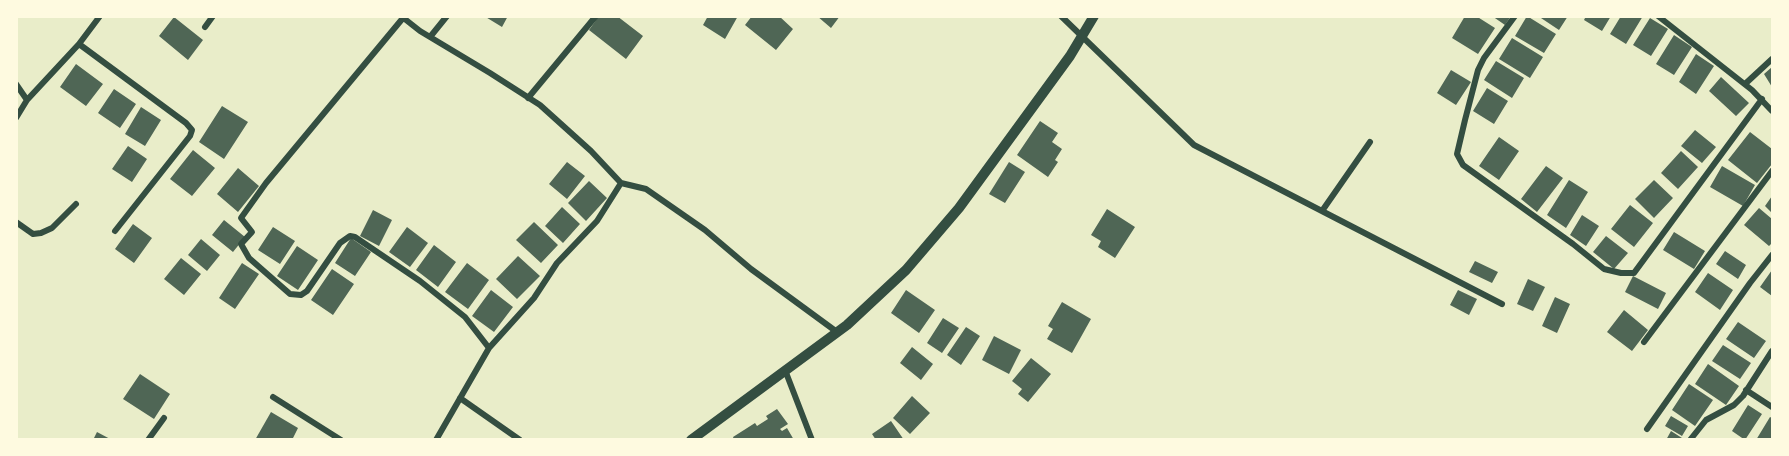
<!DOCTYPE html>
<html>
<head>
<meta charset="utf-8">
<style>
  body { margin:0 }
  #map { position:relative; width:1789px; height:456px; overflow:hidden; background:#e9edc9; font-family:Figtree,sans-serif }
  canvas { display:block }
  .frame { position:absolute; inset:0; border:18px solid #fefae0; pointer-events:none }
</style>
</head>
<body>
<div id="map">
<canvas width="1789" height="456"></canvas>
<div class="frame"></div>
</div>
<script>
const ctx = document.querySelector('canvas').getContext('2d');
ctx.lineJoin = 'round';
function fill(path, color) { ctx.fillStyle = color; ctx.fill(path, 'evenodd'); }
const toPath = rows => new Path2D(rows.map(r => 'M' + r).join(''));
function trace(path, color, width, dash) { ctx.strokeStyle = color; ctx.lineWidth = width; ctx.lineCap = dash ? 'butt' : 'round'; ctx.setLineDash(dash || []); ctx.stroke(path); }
fill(toPath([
  [484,16,508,16,502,27],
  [599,16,617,16,643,36,626,59,589,30],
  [708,16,738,16,725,39,703,25],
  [752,16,779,16,793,29,776,50,745,25],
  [817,16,840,16,831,28],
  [1465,16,1476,16,1495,28,1478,54,1452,38],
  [1492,16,1511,16,1505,25],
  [1527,16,1556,34,1544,53,1515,36],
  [1538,16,1568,16,1559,30],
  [1586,16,1611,16,1602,31,1584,20],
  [1621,16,1643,16,1626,44,1610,34],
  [174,17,203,40,188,60,159,36],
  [1650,18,1668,29,1651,56,1633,45],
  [1674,35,1692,47,1674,75,1656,64],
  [1512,38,1543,57,1530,78,1499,59],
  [1696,54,1714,66,1696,94,1679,82],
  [1496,61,1524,78,1512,98,1484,80],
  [76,64,103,84,86,106,60,87],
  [1772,67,1772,87,1764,74],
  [1451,70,1471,82,1456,105,1437,93],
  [1721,77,1749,103,1736,116,1709,91],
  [1487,88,1508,101,1494,124,1473,111],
  [114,89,136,104,120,128,98,113],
  [222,106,248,122,224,159,199,142],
  [141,107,161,120,145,146,125,134],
  [1040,121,1058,133,1052,142,1062,149,1055,160,1058,162,1048,177,1017,155],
  [1695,130,1716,147,1702,163,1681,146],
  [1750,132,1772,149,1772,164,1757,183,1728,160],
  [1499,137,1519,151,1499,180,1479,166],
  [128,146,147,159,132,182,112,169],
  [193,150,215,168,192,196,170,179],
  [1681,151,1698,167,1678,189,1661,173],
  [567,162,585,176,567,199,549,184],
  [1009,162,1025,172,1005,203,989,194],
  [1546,166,1563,178,1537,212,1521,199],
  [1722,166,1755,185,1743,206,1710,187],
  [238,168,259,186,238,212,217,194],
  [1569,180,1588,192,1566,228,1547,215],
  [1654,180,1673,198,1654,218,1635,199],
  [589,181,607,198,586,221,568,203],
  [1772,196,1772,213,1765,206],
  [1630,205,1653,223,1634,247,1611,229],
  [562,207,580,224,563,243,545,226],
  [1759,208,1772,219,1772,243,1769,246,1744,225],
  [1107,209,1135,227,1115,258,1098,247,1101,241,1091,235],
  [373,210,392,220,379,246,360,236],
  [1582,215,1599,226,1586,246,1570,235],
  [224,220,245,237,233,252,212,235],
  [534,222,558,245,541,263,516,240],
  [133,224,152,238,134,263,115,249],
  [273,227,295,241,280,264,258,250],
  [407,227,428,243,410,267,389,252],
  [1674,232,1705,251,1694,269,1663,250],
  [1606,236,1628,253,1614,269,1593,252],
  [351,238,371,252,355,276,335,263],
  [201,239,220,255,207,271,188,255],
  [434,245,456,262,438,287,416,270],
  [297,246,318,260,298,290,277,276],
  [1725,251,1746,265,1738,279,1716,264],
  [518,256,540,276,517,299,496,279],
  [181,258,201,274,184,295,164,279],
  [1475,261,1498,272,1492,283,1469,272],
  [242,263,259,274,235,309,219,298],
  [467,263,489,280,468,309,445,292],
  [332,269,354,284,333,315,311,300],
  [1772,270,1772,296,1760,287],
  [1708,273,1733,290,1720,310,1695,292],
  [1633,276,1666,293,1658,309,1625,292],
  [1528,279,1545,287,1533,311,1517,304],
  [491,290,513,307,494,332,472,316],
  [906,290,935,310,919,333,891,313],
  [1458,290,1477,299,1469,315,1450,305],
  [1555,297,1570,304,1557,333,1542,326],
  [1062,302,1091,319,1072,353,1047,339,1053,329,1048,326],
  [1624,310,1648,330,1632,351,1607,332],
  [943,318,959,328,942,353,927,343],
  [1738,322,1766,341,1754,358,1726,339],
  [966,327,980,336,961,365,947,355],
  [994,336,1021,350,1009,374,982,360],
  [1723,345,1751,363,1740,379,1712,361],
  [912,347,933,364,921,380,900,363],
  [1031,358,1051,374,1028,402,1018,394,1022,389,1012,381],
  [1708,364,1739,386,1726,405,1695,384],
  [140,374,170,394,154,419,123,399],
  [1689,384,1713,400,1695,426,1672,410],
  [912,396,930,413,910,434,893,418],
  [1748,405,1762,414,1745,440,1732,431],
  [777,409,788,424,780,429,782,431,787,428,794,440,734,440,733,437,755,423,757,426,768,419,766,416],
  [271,412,298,428,292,440,255,440],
  [1671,416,1688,426,1682,436,1665,426],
  [1770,417,1772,418,1772,440,1756,440],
  [891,421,904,440,876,440,872,434],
  [1671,431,1682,438,1681,440,1666,440],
  [97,432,112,440,93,440]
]), '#4f6655');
trace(toPath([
  [401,16,420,31,490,73,540,105,591,151,621,183,646,189,705,230,751,269,837,332],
  [1061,16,1194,145,1502,304],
  [1515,16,1484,58,1478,70,1465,120,1457,154,1463,165,1573,244,1604,269,1621,273,1634,273,1762,99],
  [1658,16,1752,90,1772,111],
  [403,18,266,183,241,218,252,232,241,244,249,258,290,294,301,295,307,291,340,243,350,236,355,237,420,281,465,317,489,348,534,298,557,263,597,221,621,183],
  [205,27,213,16],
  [430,37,447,16],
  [79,44,186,123,192,130,190,136,115,231],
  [16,84,27,100],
  [1745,84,1772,59],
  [528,98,596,16],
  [16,118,27,100,79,44,100,16],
  [1322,211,1370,142],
  [16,222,33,234,41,233,52,228,76,204],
  [1644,342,1772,171],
  [785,370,812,440],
  [1746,390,1772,407],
  [273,397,341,440],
  [460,398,520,440],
  [1647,429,1750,283,1772,255],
  [148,440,164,418],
  [436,440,489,348],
  [1690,440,1706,420,1734,405,1743,396,1772,351]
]), '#344e41', 6);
trace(toPath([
  [691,440,847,325,906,270,959,208,1070,56,1094,16]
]), '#344e41', 10);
</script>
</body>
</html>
